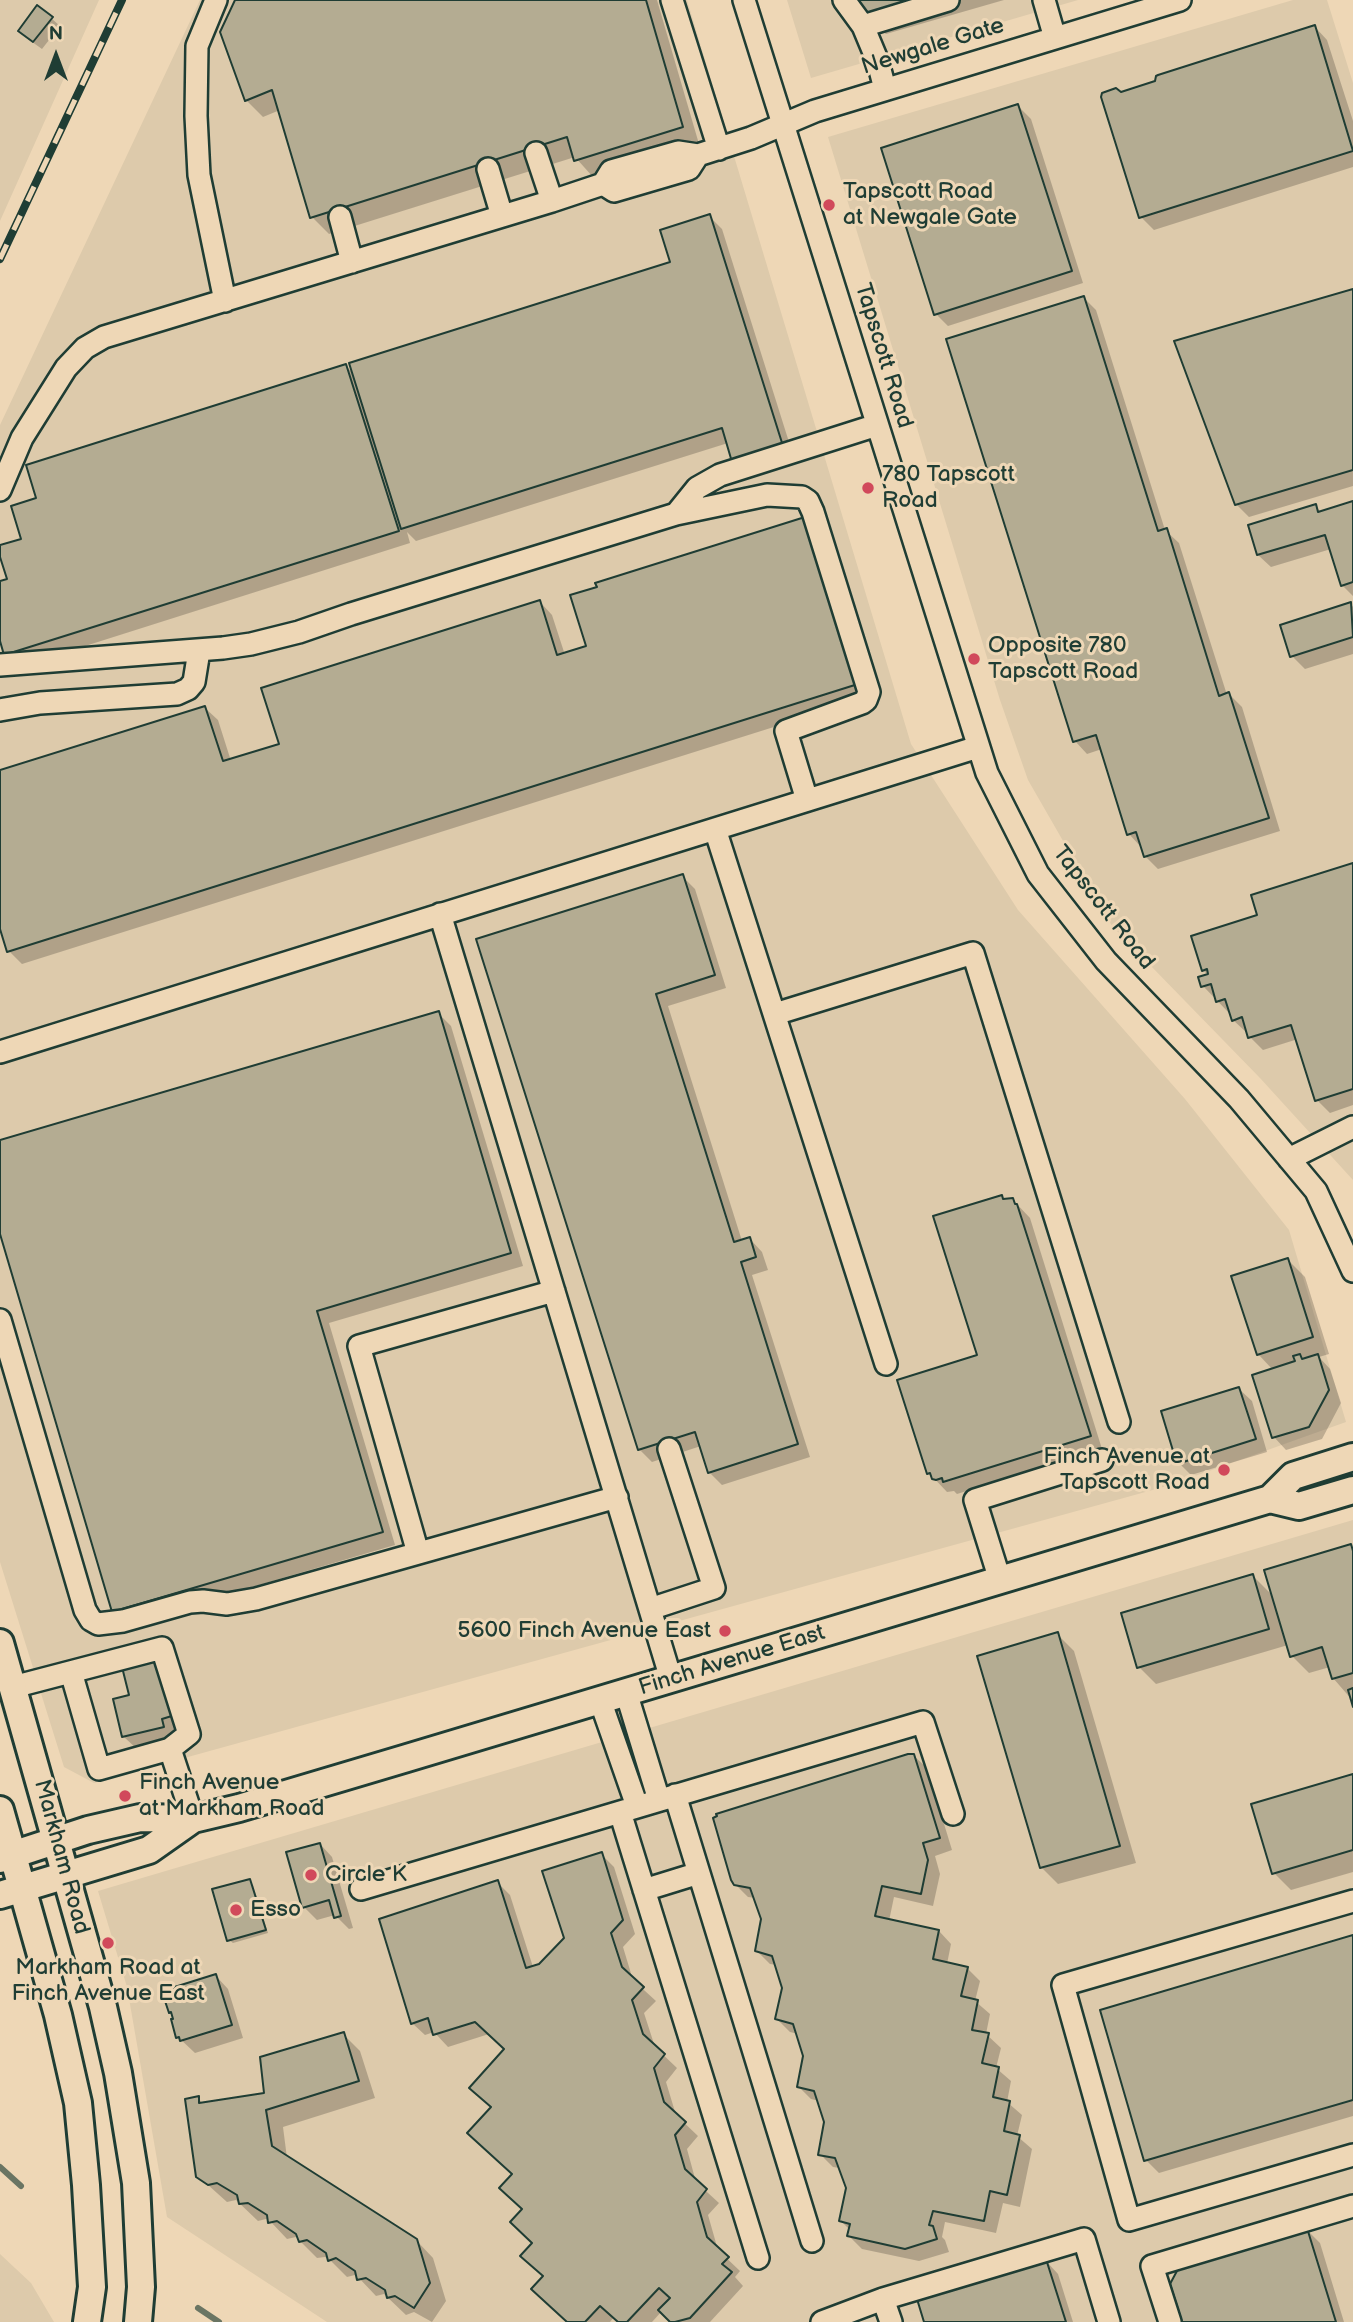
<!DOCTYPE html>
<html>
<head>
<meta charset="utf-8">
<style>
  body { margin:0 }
  #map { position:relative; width:1353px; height:2322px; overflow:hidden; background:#eed7b6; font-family:"Balsamiq Sans",sans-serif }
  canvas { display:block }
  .north { position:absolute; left:21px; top:21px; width:70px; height:70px; -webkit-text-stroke:5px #eed7b6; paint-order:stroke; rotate:0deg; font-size:19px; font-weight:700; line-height:28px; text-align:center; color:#1f3d34 }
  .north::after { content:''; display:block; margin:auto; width:24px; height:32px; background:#1f3d34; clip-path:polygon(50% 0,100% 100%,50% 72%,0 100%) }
</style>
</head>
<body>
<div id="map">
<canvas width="1353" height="2322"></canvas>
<div class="north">N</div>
</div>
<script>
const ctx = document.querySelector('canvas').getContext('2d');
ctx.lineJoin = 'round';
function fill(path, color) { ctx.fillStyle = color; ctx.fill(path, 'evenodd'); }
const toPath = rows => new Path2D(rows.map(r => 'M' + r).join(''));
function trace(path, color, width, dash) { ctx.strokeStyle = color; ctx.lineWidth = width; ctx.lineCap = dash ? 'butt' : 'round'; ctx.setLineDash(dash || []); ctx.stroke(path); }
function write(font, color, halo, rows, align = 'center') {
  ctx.font = font + ' "Balsamiq Sans",sans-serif'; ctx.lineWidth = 6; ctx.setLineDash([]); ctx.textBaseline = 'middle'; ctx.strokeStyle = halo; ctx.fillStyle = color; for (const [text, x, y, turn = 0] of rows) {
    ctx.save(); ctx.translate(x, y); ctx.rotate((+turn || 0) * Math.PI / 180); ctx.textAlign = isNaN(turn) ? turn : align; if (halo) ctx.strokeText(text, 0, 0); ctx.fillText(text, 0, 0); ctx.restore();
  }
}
fill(toPath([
  [0,0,99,0,0,221],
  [200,0,687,0,911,744,1018,910,1185,1099,1289,1230,1346,1422,1167,1486,94,1783,64,1767,0,1562,0,425],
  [787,0,1078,0,811,78],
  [1293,0,1327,0,1353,83,1353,1180,1260,1078,1112,926,1028,780,1000,700,828,137],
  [1353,1520,1353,2322,327,2322,167,2217,127,1987,98,1891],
  [0,2254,31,2283,54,2322,0,2322]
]), '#ddcaab');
fill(toPath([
  [236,0,657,0,699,144,593,177,575,157,329,234,312,217,280,110,263,117,246,100],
  [852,0,1004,0,886,34,871,23],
  [51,18,60,26,42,49,28,39],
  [1315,27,1327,40,1353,121,1353,167,1154,230,1141,217,1120,94],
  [1018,106,1031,119,1083,283,948,326,936,314],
  [709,216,722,229,794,458,728,443,416,541,407,532,410,543,19,667,6,654,0,636,0,583,9,580,0,547,23,540,38,499,346,366,355,375,673,263],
  [1353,290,1353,486,1249,517,1236,504],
  [1084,298,1096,310,1165,530,1179,543,1227,695,1229,694,1242,707,1280,831,1158,869,1145,856,1141,847,1129,834,1102,749,1087,754,1075,741],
  [1353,503,1353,596,1342,585,1331,549,1271,567,1258,555,1315,506,1321,512],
  [805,519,869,697,22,964,9,951,0,923,0,772,205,708,218,720,231,761,281,745,540,602,552,615,565,655,588,647],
  [1351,604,1353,607,1353,654,1305,669,1292,656],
  [1353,865,1353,1105,1330,1113,1317,1100,1298,1039,1263,1050,1250,1037,1248,1032,1246,1032,1233,1020,1230,1014,1203,986,1209,976,1203,970,1259,916],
  [682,876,695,889,726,988,668,1006,742,1241,750,1239,762,1252,768,1270,752,1275,810,1457,722,1485,709,1472,701,1446,652,1462,639,1449,478,940],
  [438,1013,451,1026,523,1266,329,1323,395,1545,126,1624,114,1611,0,1228,0,1142],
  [1001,1197,1005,1200,1013,1200,1030,1218,1102,1449,957,1494,954,1491,947,1492,929,1473,979,1356],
  [1288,1260,1305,1277,1329,1354,1319,1357,1330,1369,1341,1403,1322,1439,1286,1450,1274,1437,1273,1370,1258,1354],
  [1239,1389,1252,1401,1267,1452,1191,1475,1179,1463],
  [1350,1546,1353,1549,1353,1701,1333,1678,1330,1667,1309,1673,1292,1656,1288,1645,1156,1684,1139,1667,1253,1576,1274,1597],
  [1057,1634,1074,1651,1136,1863,1058,1884,1041,1867],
  [173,1672,187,1728,174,1731,176,1740,137,1749,124,1737,131,1697],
  [914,1756,927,1768,952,1850,935,1856,940,1874,933,1906,894,1897,889,1921,939,1931,951,1944,947,1964,967,1968,980,1981,975,2001,990,2014,986,2034,1001,2048,996,2068,1011,2081,1007,2102,1022,2115,1017,2136,1032,2149,1020,2207,1003,2203,996,2233,945,2222,942,2237,945,2240,949,2252,919,2261,862,2249,849,2236,850,2230,841,2221,847,2188,840,2168,833,2167,820,2154,826,2122,819,2101,811,2099,799,2087,805,2056,798,2034,790,2032,777,2019,784,1987,777,1965,770,1964,757,1951,762,1919,756,1898,748,1897,735,1884],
  [1353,1775,1353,1872,1291,1890,1274,1873],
  [320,1844,332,1857,353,1928,349,1929,335,1915,317,1920,304,1907],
  [601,1854,614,1867,635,1934,623,1947,633,1980,656,2001,644,2013,655,2047,677,2068,666,2082,676,2115,698,2136,687,2149,696,2182,719,2203,708,2215,718,2250,740,2271,735,2277,743,2286,710,2322,672,2322,662,2311,652,2322,619,2322,614,2317,610,2322,568,2322,545,2277,493,2108,506,2050,489,2034,448,2047,434,2032,425,2035,412,2023,497,1882,510,1895,533,1967,540,1965,566,1938],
  [250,1881,253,1885,268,1933,233,1943,229,1940],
  [1353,1937,1353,2116,1159,2173,1146,2160],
  [216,1976,228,1989,243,2038,195,2053,178,2037,175,2017,170,2012,165,1996],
  [343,2034,360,2051,375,2098,283,2127,287,2158,416,2240,433,2258,446,2301,432,2322,414,2312,406,2315,384,2294,376,2296,358,2277,355,2275,347,2277,329,2259,325,2257,317,2258,296,2237,287,2239,270,2221,266,2219,258,2221,236,2200,227,2202,198,2176,198,2098,203,2104,266,2094],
  [1307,2230,1320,2243,1344,2322,1184,2322],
  [1046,2261,1058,2274,1073,2322,926,2322]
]), '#0003');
trace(toPath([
  [0,2167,21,2186],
  [198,2308,219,2322]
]), '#6a7563', 6);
const building = toPath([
  [235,0,646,0,683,127,574,161,567,137,310,218,272,90,245,101,220,32,235,0],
  [852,0,931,0,871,17,852,0],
  [37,5,53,17,33,42,18,31,37,5],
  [1315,25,1353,151,1139,218,1101,97,1102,93,1116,88,1121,92,1155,81,1156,76,1158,75,1315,25],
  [1018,104,1072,271,934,315,881,148,1018,104],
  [710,214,783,446,732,462,722,428,401,529,349,363,670,262,660,230,710,214],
  [1353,289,1353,470,1235,505,1174,341,1353,289],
  [1084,296,1158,531,1167,528,1219,696,1229,692,1269,818,1144,857,1136,832,1127,835,1096,735,1073,742,946,339,1084,296],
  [346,364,399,531,4,655,0,641,0,581,7,579,0,557,0,545,21,539,11,506,36,498,26,465,346,364],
  [1353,501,1353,582,1341,586,1325,535,1257,555,1248,525,1316,504,1318,512,1353,501],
  [805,517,858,684,7,952,0,929,0,770,205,706,223,761,279,744,261,688,540,600,557,655,586,646,570,595,597,587,595,583,805,517],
  [1351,602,1353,637,1290,657,1280,625,1351,602],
  [1353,863,1353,1089,1315,1101,1291,1025,1248,1038,1242,1017,1232,1021,1225,999,1216,1002,1211,984,1201,987,1198,977,1208,974,1207,969,1202,971,1191,936,1257,915,1251,895,1353,863],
  [683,874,715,975,656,994,734,1242,750,1237,756,1257,741,1262,798,1444,708,1473,695,1432,638,1450,476,939,683,874],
  [439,1011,511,1253,317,1311,383,1532,112,1612,0,1234,0,1140,439,1011],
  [1002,1195,1003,1199,1013,1198,1015,1204,1017,1204,1091,1436,943,1482,942,1478,936,1480,932,1479,930,1473,927,1474,897,1380,977,1355,933,1216,1002,1195],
  [1288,1258,1313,1337,1257,1355,1231,1276,1288,1258],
  [1300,1354,1302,1359,1318,1354,1329,1390,1309,1427,1272,1438,1252,1375,1295,1361,1293,1356,1300,1354],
  [1239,1387,1256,1439,1177,1464,1161,1411,1239,1387],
  [1351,1544,1353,1551,1353,1673,1332,1679,1322,1647,1290,1657,1264,1570,1351,1544],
  [1253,1574,1269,1629,1137,1668,1121,1613,1253,1574],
  [1058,1632,1120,1846,1040,1868,977,1656,1058,1632],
  [161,1657,175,1715,162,1719,164,1727,122,1737,113,1699,129,1695,122,1667,161,1657],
  [1353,1688,1353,1707,1348,1690,1353,1688],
  [908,1754,914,1754,940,1838,923,1843,928,1860,921,1894,882,1886,875,1916,939,1930,933,1959,968,1967,961,1996,978,2000,972,2030,989,2033,982,2063,999,2067,993,2097,1010,2101,1004,2131,1020,2135,1007,2195,990,2191,984,2221,933,2211,929,2225,933,2226,937,2239,905,2249,847,2236,850,2224,839,2221,846,2188,835,2158,818,2155,824,2122,814,2091,797,2087,803,2056,793,2024,775,2019,782,1988,772,1956,755,1951,761,1919,750,1888,734,1885,731,1880,713,1818,717,1816,716,1814,908,1754],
  [1353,1774,1353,1850,1272,1874,1251,1804,1353,1774],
  [320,1843,341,1916,334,1918,329,1900,302,1908,286,1852,320,1843],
  [602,1852,623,1920,611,1933,622,1967,644,1987,632,2000,634,2006,643,2034,665,2054,654,2068,664,2102,686,2122,675,2135,685,2169,707,2189,697,2202,707,2237,729,2257,722,2264,732,2272,690,2318,675,2322,670,2322,658,2310,670,2298,659,2288,627,2322,618,2322,600,2306,585,2322,567,2322,531,2289,543,2276,520,2256,532,2243,510,2222,522,2209,499,2188,512,2174,467,2133,491,2107,469,2088,504,2049,475,2022,433,2035,428,2018,411,2024,379,1919,498,1880,526,1968,539,1964,564,1938,542,1871,602,1852],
  [250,1879,266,1930,227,1941,212,1889,250,1879],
  [1353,1935,1353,2100,1144,2161,1100,2010,1353,1935],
  [216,1974,232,2025,180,2041,179,2037,176,2038,171,2019,173,2019,171,2012,169,2013,163,1995,166,1994,165,1990,216,1974],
  [344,2032,359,2081,266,2110,272,2146,417,2239,430,2283,414,2308,395,2296,387,2298,385,2290,366,2278,357,2280,355,2271,336,2258,328,2261,326,2253,307,2240,299,2242,296,2234,277,2221,268,2223,267,2215,248,2203,239,2204,237,2195,217,2183,208,2185,196,2177,185,2099,199,2096,199,2103,264,2093,260,2057,344,2032],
  [1307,2228,1336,2322,1182,2322,1170,2284,1178,2269,1307,2228],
  [1046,2259,1066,2322,924,2322,917,2299,1046,2259]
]);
fill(building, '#b4ac92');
trace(building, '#1f3d34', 2);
const minor = toPath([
  [216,0,197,46,196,116,199,175,225,301],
  [672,0,719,149],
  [744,0,987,773,1038,874,1106,961,1239,1099,1316,1191,1353,1271],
  [844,0,863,26,878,62,885,89],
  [1044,0,1055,38],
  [863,26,948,0],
  [536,153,552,201],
  [488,169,502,216],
  [603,184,614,191,689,169,698,155],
  [340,217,352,262],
  [0,490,22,438,66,368,85,348,104,337,552,201,603,184,611,171,678,152,698,155,751,138,815,111,1180,0],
  [676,514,767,495,802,497,808,501,813,512,869,692,866,700,862,703,786,731,807,800],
  [0,665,223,648,251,644,299,632,351,614,676,514,697,488,720,475,877,425],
  [0,710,40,703,177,694,188,689,194,682,199,651],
  [715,829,886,1364],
  [440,914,671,1679],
  [775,1014,973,953,1119,1422],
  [0,1052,978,747],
  [1289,1159,1353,1127],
  [0,1320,85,1610,91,1620,98,1624,123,1621,190,1602,203,1601,227,1604,256,1599,617,1497],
  [418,1553,359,1346,554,1291],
  [1000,1580,975,1500,1102,1460],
  [650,1609,714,1588,669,1449],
  [13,1687,162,1648,189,1734,170,1749,99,1769,71,1672],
  [626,1692,659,1800],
  [600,1700,637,1806],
  [170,1749,193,1819],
  [675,1795,812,2241],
  [620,1812,758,2258],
  [361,1889,923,1722,953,1814],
  [644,1890,699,1873],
  [1353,1901,1063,1985,1129,2220,1353,2155],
  [883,2299,891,2322],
  [822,2322,883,2299,1084,2239,1109,2322],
  [1170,2322,1152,2266,1353,2206]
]);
const major = toPath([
  [1270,1499,1299,1506,1353,1490],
  [0,1643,103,2007,118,2073,136,2183,141,2287,138,2322],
  [0,1810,58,2015,78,2103,86,2185,92,2287,87,2322],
  [0,1859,88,1830,140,1818,193,1819,239,1808,407,1758,1270,1499,1293,1476,1353,1457],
  [0,1895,149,1850,193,1819]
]);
trace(minor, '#1f3d34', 26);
trace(major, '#1f3d34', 32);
trace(minor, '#eed7b6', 21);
trace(major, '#eed7b6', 26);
const rail = toPath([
  [0,259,122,0]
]);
trace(rail, '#1f3d34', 8);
trace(rail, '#eed7b6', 5, [16]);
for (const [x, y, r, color] of [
  [829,205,7,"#d1495b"],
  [868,488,7,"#d1495b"],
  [974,659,7,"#d1495b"],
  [1224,1470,7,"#d1495b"],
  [725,1631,7,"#d1495b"],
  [125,1796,7,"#d1495b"],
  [311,1875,7,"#d1495b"],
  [236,1910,7,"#d1495b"],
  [108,1943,7,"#d1495b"]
]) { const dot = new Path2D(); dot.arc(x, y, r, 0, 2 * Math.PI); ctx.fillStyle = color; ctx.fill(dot); trace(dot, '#eed7b6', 2.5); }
write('23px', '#1f3d34', '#eed7b6', [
  ["Newgale Gate",933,47,-17],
  ["Tapscott Road",883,356,73],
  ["Tapscott Road",1103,908,52],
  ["Finch Avenue East",732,1661,-17],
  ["Markham Road",61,1857,75]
]);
write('23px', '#1f3d34', '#eed7b6', [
  ["Tapscott Road",843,192],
  ["at Newgale Gate",843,218],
  ["780 Tapscott",882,475],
  ["Road",882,501],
  ["Opposite 780",988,646],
  ["Tapscott Road",988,672],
  ["Finch Avenue at",1210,1457,"right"],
  ["Tapscott Road",1210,1483,"right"],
  ["5600 Finch Avenue East",711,1631,"right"],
  ["Finch Avenue",139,1783],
  ["at Markham Road",139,1809],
  ["Circle K",325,1875],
  ["Esso",250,1910],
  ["Markham Road at",108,1968,"center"],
  ["Finch Avenue East",108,1994,"center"]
], 'left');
</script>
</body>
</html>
